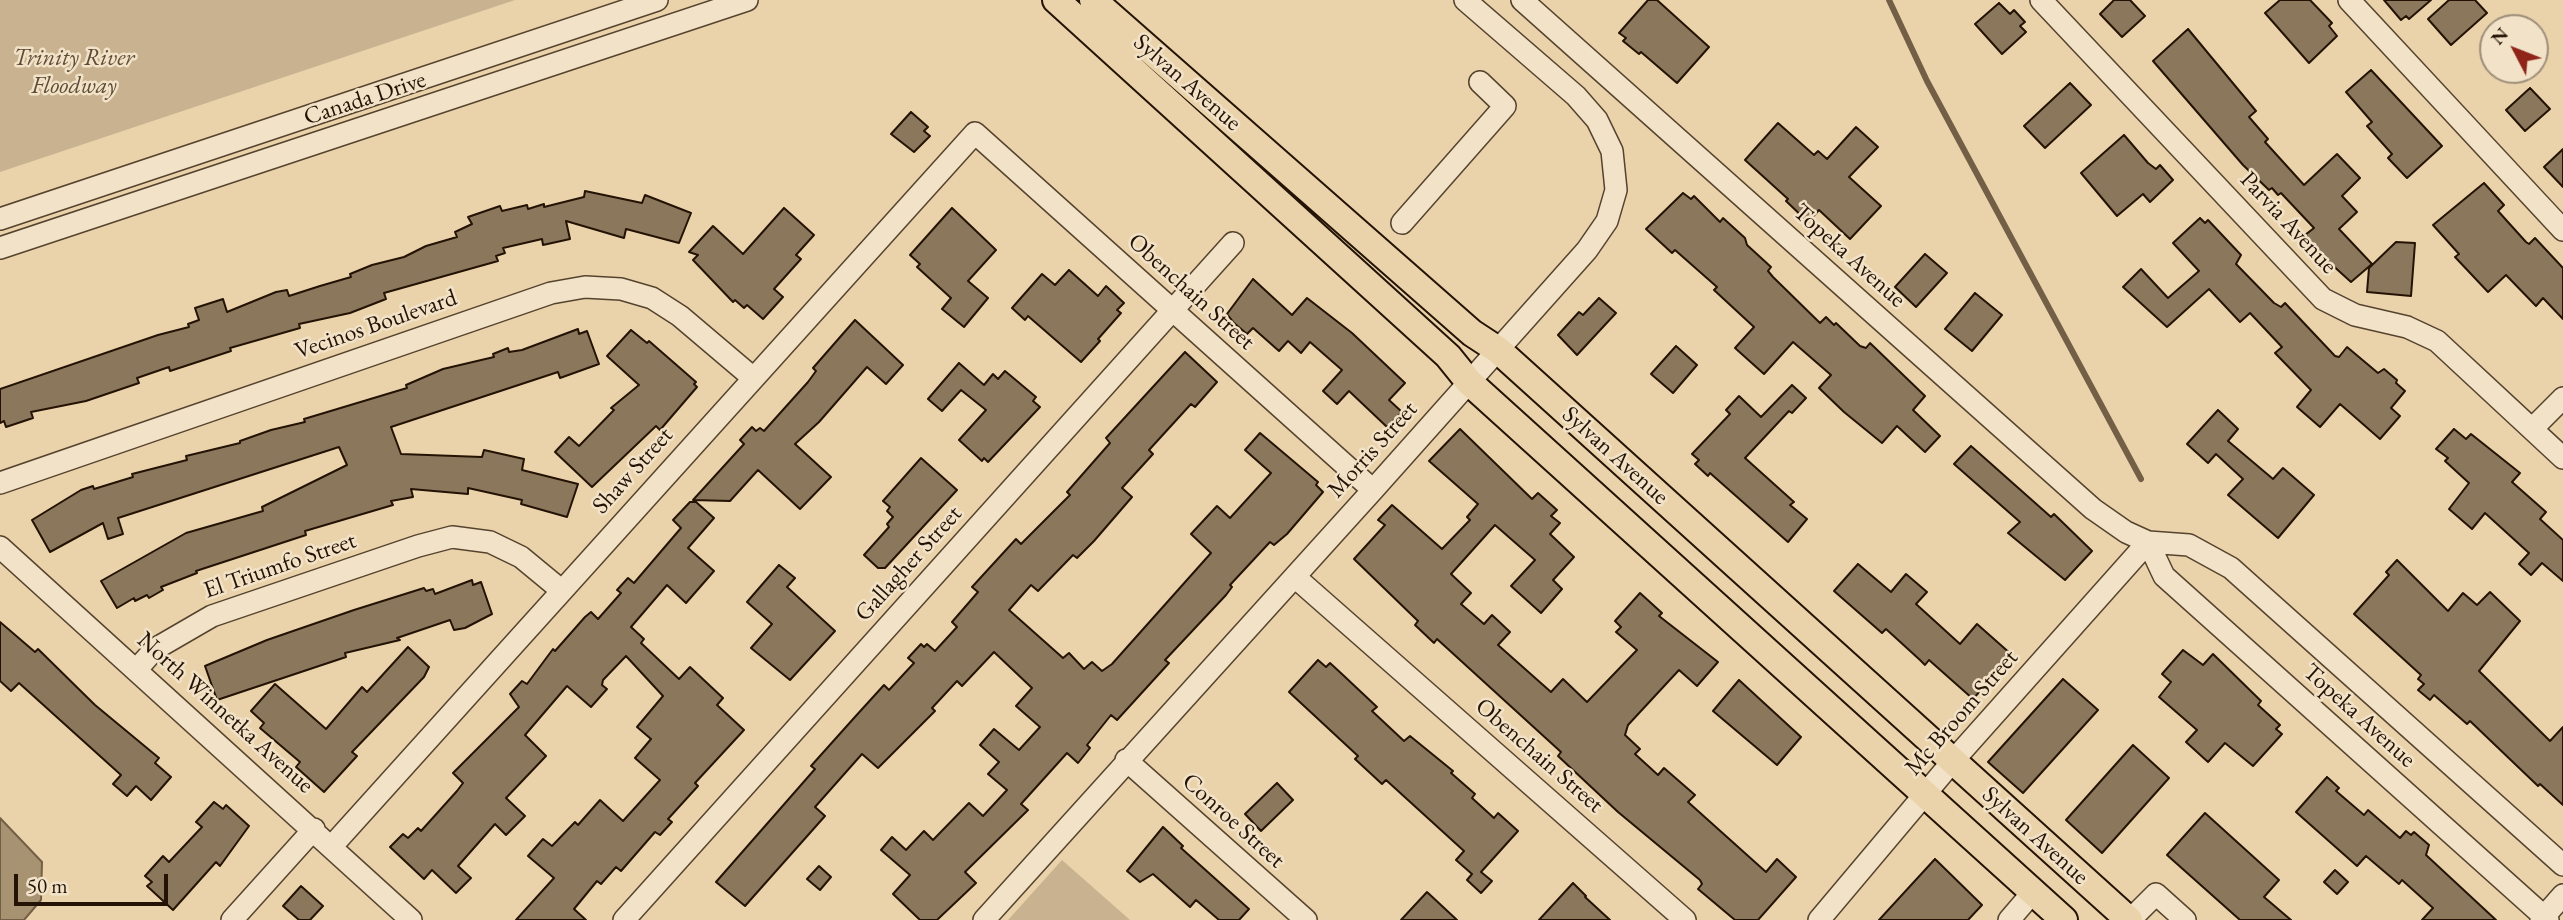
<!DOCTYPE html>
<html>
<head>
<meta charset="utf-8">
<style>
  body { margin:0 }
  #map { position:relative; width:2563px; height:920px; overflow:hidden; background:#ead3ab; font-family:"EB Garamond",serif }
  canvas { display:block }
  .north { position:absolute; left:2479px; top:14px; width:70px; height:70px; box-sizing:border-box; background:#f1e2c8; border:2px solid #9f8f7a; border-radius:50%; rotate:312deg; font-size:19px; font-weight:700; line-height:28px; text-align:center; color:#241304 }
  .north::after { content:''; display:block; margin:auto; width:24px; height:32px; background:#8f2418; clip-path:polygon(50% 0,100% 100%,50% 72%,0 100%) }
  .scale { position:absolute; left:14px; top:874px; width:154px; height:32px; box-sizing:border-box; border:4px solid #241304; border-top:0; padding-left:9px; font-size:21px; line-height:24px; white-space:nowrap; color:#241304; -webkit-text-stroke:5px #f1e2c8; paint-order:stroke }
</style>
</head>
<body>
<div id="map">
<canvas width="2563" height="920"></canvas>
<div class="north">N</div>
<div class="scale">50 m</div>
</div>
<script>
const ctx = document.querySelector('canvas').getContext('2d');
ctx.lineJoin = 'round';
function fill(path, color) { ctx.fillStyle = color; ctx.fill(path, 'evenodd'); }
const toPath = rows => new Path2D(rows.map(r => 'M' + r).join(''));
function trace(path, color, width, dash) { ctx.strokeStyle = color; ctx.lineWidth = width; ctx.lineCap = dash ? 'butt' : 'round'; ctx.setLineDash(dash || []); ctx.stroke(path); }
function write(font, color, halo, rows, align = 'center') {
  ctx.font = font + ' "EB Garamond",serif'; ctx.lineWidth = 5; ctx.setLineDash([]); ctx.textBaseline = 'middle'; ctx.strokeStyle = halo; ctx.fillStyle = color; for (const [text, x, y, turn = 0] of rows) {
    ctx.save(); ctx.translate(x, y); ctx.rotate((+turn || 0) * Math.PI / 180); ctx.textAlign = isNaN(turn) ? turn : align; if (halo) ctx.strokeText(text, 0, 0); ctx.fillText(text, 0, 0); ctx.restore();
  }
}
fill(toPath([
  [0,0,515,0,0,172],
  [1062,860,1130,920,1008,920]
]), '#c8b28f');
const water = toPath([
  [0,818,42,862,41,900,24,920,0,920,0,818]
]);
fill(water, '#a79272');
trace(water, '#735f46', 2);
trace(toPath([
  [1889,0,1927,81,2141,479]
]), '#735f46', 6);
const building = toPath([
  [1648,0,1657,0,1709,47,1677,83,1641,52,1639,54,1623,41,1626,38,1619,33,1648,0],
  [2114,0,2130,0,2145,16,2122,37,2100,14,2114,0],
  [2280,0,2310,0,2332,23,2329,26,2337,36,2309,63,2265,13,2280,0],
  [2384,0,2431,0,2409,19,2406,16,2401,20,2384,0],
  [2449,0,2475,0,2487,13,2451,45,2428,19,2449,0],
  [1999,3,2010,14,2014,10,2025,22,2020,26,2026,32,2002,54,1975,24,1999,3],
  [2188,29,2256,111,2249,117,2268,139,2265,142,2304,185,2337,154,2360,178,2342,196,2357,212,2339,229,2372,264,2351,282,2308,243,2310,240,2305,235,2314,228,2281,193,2278,195,2272,188,2269,190,2243,165,2153,61,2188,29],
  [2371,70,2442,146,2407,178,2388,158,2392,154,2367,126,2372,122,2346,92,2371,70],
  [2070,83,2091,105,2045,148,2024,126,2070,83],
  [2530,88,2550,109,2525,131,2506,110,2530,88],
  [911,112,928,127,924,131,930,136,914,152,891,134,911,112],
  [1778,123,1814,155,1818,151,1827,159,1856,127,1878,147,1849,177,1881,206,1850,239,1819,210,1808,222,1786,201,1788,199,1745,160,1778,123],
  [2124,135,2148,163,2156,169,2160,165,2173,180,2150,202,2143,194,2117,216,2081,173,2124,135],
  [2563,149,2563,187,2544,167,2563,149],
  [2484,183,2504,205,2498,211,2526,242,2529,244,2535,238,2563,268,2563,319,2543,298,2536,306,2506,275,2488,292,2455,257,2459,254,2433,225,2484,183],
  [585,191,642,203,645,195,691,213,679,243,626,229,624,238,566,221,570,239,543,245,542,239,503,248,505,253,496,256,498,261,384,293,386,299,350,313,299,324,300,328,230,348,231,351,170,371,169,367,137,378,139,383,86,401,31,412,33,418,6,427,4,421,0,423,0,389,158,335,189,327,188,324,199,320,195,308,223,299,227,312,276,292,287,290,289,296,320,286,351,277,350,274,372,265,404,257,426,246,457,237,455,232,472,224,468,217,500,206,502,211,527,205,528,209,544,204,544,207,584,197,585,191],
  [1683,193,1691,199,1694,196,1720,222,1723,218,1745,238,1747,245,1771,267,1768,271,1773,277,1820,323,1826,317,1834,325,1836,323,1860,346,1866,348,1870,343,1925,396,1913,410,1940,436,1925,452,1897,426,1882,443,1844,412,1819,388,1831,375,1793,342,1764,374,1735,348,1754,327,1714,290,1717,287,1675,250,1672,253,1646,229,1683,193],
  [784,208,814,235,796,255,801,259,774,289,783,297,763,319,747,305,744,308,735,300,733,302,693,260,698,255,689,252,713,226,743,254,784,208],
  [952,208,996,250,968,281,988,298,964,327,942,309,951,298,917,267,920,264,910,255,952,208],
  [2200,218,2205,223,2208,220,2241,255,2236,264,2274,303,2281,307,2285,303,2335,356,2339,357,2347,347,2378,373,2384,369,2397,380,2396,383,2405,391,2391,408,2400,416,2380,439,2340,404,2320,427,2297,407,2311,390,2275,353,2282,347,2250,313,2240,322,2209,289,2167,327,2123,287,2141,269,2168,298,2199,271,2173,243,2200,218],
  [2396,242,2415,243,2411,296,2367,292,2369,268,2396,242],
  [1925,254,1947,273,1916,307,1895,287,1925,254],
  [1069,270,1098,296,1106,286,1124,303,1117,310,1121,313,1098,339,1100,341,1081,362,1028,316,1025,320,1012,308,1042,274,1055,285,1069,270],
  [1253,279,1292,315,1307,298,1352,333,1405,383,1389,400,1402,412,1387,427,1349,391,1337,404,1323,391,1342,370,1310,342,1301,353,1288,341,1279,351,1253,328,1247,334,1234,323,1227,314,1253,279],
  [1975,293,2002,315,1972,351,1945,329,1975,293],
  [1599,298,1616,313,1577,355,1558,335,1579,312,1583,315,1599,298],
  [855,320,903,365,886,384,867,367,819,422,795,444,831,477,800,509,758,470,730,501,693,500,744,444,740,440,752,427,756,431,760,428,764,431,808,382,816,371,813,368,855,320],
  [578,329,579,334,587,331,599,364,560,378,558,372,391,427,401,454,482,457,484,450,524,459,522,470,578,484,567,517,521,504,522,500,468,488,468,494,411,489,413,497,391,501,393,505,305,531,306,535,196,571,197,573,161,587,163,590,149,598,147,595,135,601,134,598,117,608,101,581,186,533,263,511,262,507,347,465,339,447,118,518,123,534,108,539,103,523,50,552,32,520,81,490,93,486,94,489,133,477,132,474,187,460,186,456,240,443,240,441,271,430,305,422,304,419,407,388,406,385,443,369,494,357,493,354,508,348,509,352,522,350,578,329],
  [631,330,647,343,649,341,696,382,694,384,697,387,660,430,656,426,592,487,555,452,569,437,579,446,614,410,611,408,639,385,607,356,631,330],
  [1676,346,1697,365,1673,393,1651,374,1676,346],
  [1185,352,1217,382,1195,407,1191,404,1149,450,1153,454,1122,488,1132,497,1094,541,1077,558,1073,555,1038,591,1031,585,1009,610,1063,658,1069,653,1084,669,1092,662,1102,671,1112,664,1211,553,1191,534,1217,506,1230,518,1271,473,1245,450,1260,433,1318,482,1316,485,1323,492,1287,534,1274,545,1270,542,1230,585,1232,587,1226,595,1165,660,1169,663,1117,720,1111,715,1087,745,1090,748,1078,763,1067,753,1021,804,1028,810,965,872,976,883,937,920,920,920,893,894,910,875,881,850,892,837,906,850,924,831,933,840,969,803,983,816,1007,790,988,774,999,762,980,745,994,729,1019,750,1040,727,1016,706,1032,688,994,652,962,686,957,681,932,708,935,711,878,768,862,754,815,807,825,816,745,906,716,882,815,769,811,766,854,718,884,685,889,690,914,663,908,658,921,644,924,647,927,644,935,651,957,627,952,622,978,592,972,587,1016,539,1021,544,1070,495,1067,492,1110,443,1106,438,1185,352],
  [959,363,984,385,993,374,998,379,1005,371,1036,397,1033,401,1040,407,988,462,984,458,982,461,959,440,986,410,961,390,942,411,928,399,959,363],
  [1792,385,1806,398,1792,413,1789,411,1745,458,1794,502,1790,505,1807,519,1788,542,1710,473,1708,476,1695,464,1699,460,1692,454,1730,414,1726,410,1739,396,1761,417,1792,385],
  [2218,410,2238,429,2228,441,2273,479,2283,468,2314,495,2278,538,2228,495,2243,479,2216,454,2208,463,2187,444,2218,410],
  [1460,429,1532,499,1538,493,1557,510,1551,516,1560,523,1550,534,1574,557,1553,580,1562,589,1541,613,1511,586,1535,560,1495,525,1451,574,1471,593,1461,604,1484,624,1492,615,1510,632,1498,645,1551,692,1563,679,1587,702,1637,650,1616,632,1621,627,1615,621,1640,593,1662,613,1659,616,1718,662,1697,686,1679,670,1628,725,1625,735,1640,749,1635,754,1658,775,1664,768,1695,795,1688,802,1766,872,1777,859,1796,877,1758,920,1735,920,1698,889,1702,884,1700,880,1618,812,1558,756,1561,752,1437,639,1434,643,1415,625,1418,621,1354,559,1385,525,1378,520,1392,505,1442,549,1470,520,1467,517,1478,504,1429,461,1460,429],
  [2454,429,2466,439,2471,434,2520,473,2512,482,2546,512,2540,519,2563,540,2563,581,2542,563,2531,575,2519,564,2529,553,2485,513,2472,529,2449,509,2469,483,2445,461,2448,458,2436,449,2454,429],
  [1971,446,2051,517,2054,514,2092,551,2065,580,2008,533,2020,522,1954,464,1971,446],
  [921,458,957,490,885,568,878,568,864,555,889,527,887,524,893,517,887,511,890,507,883,501,921,458],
  [690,502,696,502,714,518,688,548,714,571,686,603,667,585,631,627,644,639,641,643,679,679,690,667,723,698,717,705,744,730,695,783,698,786,668,819,672,822,660,835,655,832,621,871,616,867,601,884,597,881,574,909,586,920,516,920,554,878,528,856,543,839,552,846,575,822,578,825,600,800,623,821,660,780,635,758,651,739,637,727,663,696,626,656,603,680,602,685,607,689,591,707,567,686,525,735,546,756,506,798,525,816,506,835,495,824,458,866,471,878,456,893,432,870,424,879,390,847,403,834,408,838,418,828,421,831,457,791,463,783,453,773,519,707,510,694,522,681,527,684,553,649,555,651,585,617,591,612,598,619,621,593,617,590,628,578,634,583,681,528,673,520,690,502],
  [2397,560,2448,611,2463,593,2477,605,2490,592,2520,621,2479,671,2550,741,2563,727,2563,805,2540,784,2538,786,2470,721,2467,724,2434,695,2430,700,2418,690,2424,684,2418,679,2421,675,2354,614,2389,575,2386,572,2397,560],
  [1858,564,1891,592,1906,574,1927,592,1916,604,1960,644,1977,624,2012,655,1973,699,1929,660,1925,665,1920,660,1886,629,1882,633,1834,591,1858,564],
  [779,565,795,578,787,587,835,631,790,680,751,648,772,624,747,602,779,565],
  [472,580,473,585,481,582,492,614,465,628,454,630,450,620,397,638,400,640,345,653,346,657,217,700,205,666,267,640,354,610,424,588,426,591,433,589,435,594,472,580],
  [0,622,35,652,38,649,95,705,159,758,155,763,171,777,151,800,136,786,127,796,113,784,121,775,19,683,11,691,0,681,0,622],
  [408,647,429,667,424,677,352,752,357,756,324,792,296,767,300,762,260,728,264,723,251,711,275,684,326,729,362,687,367,692,408,647],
  [2183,650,2203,665,2213,654,2261,701,2258,705,2280,725,2276,729,2282,734,2253,766,2225,743,2208,762,2186,742,2197,730,2159,697,2171,682,2162,674,2183,650],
  [1318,660,1326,667,1330,663,1343,675,1377,707,1372,711,1404,741,1410,736,1453,771,1451,773,1475,794,1472,798,1494,818,1498,813,1518,831,1481,872,1492,881,1481,893,1467,880,1472,874,1456,860,1464,851,1386,780,1382,784,1355,759,1358,756,1289,692,1318,660],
  [2063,679,2098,710,2023,793,1988,762,2063,679],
  [1739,680,1801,737,1777,765,1713,711,1739,680],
  [2133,745,2169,778,2102,853,2066,820,2133,745],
  [2327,777,2339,788,2336,791,2364,815,2368,810,2400,838,2406,831,2411,835,2414,832,2429,845,2426,855,2496,920,2422,920,2433,908,2402,880,2399,884,2366,856,2357,866,2296,812,2327,777],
  [1277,783,1293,800,1261,831,1245,814,1277,783],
  [214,802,223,809,226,805,249,826,220,866,216,862,173,910,147,886,152,882,145,876,163,856,169,862,202,827,196,822,214,802],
  [2205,813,2279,880,2264,897,2291,920,2240,920,2167,855,2205,813],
  [1163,827,1183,846,1181,848,1249,909,1239,920,1219,920,1196,900,1190,907,1153,874,1140,882,1127,871,1163,827],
  [1935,859,1982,905,1968,920,1879,920,1935,859],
  [819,866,831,877,820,890,807,879,819,866],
  [2335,870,2348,882,2337,894,2324,882,2335,870],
  [1573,883,1586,896,1585,897,1610,920,1539,920,1573,883],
  [301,886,323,906,310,920,299,920,283,906,301,886],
  [1427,892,1457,920,1401,920,1427,892]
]);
fill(building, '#8b775b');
trace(building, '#241304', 2);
const minor = toPath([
  [1522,0,2093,509,2126,532,2148,542,2189,545,2231,568,2563,865],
  [2041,0,2323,299,2355,315,2407,327,2437,341,2563,458],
  [2349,0,2563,230],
  [0,219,657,0],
  [1402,223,1505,106,1480,82],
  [0,248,747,0],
  [2532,429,2563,398],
  [0,483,551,293,585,287,621,289,652,298,680,316,752,377],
  [2148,542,2164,576,2548,920],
  [0,547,411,920],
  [1295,577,1685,920],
  [137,669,155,649,212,616,418,546,452,537,490,542,521,557,561,590],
  [1126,760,1306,920],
  [332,846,975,133,1373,490],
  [232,920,314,829],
  [624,920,1233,243],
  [984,920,1373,490,1587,250,1607,221,1616,190,1612,151,1597,120,1576,96,1465,0],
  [1819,920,1952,762,2148,542],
  [2009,920,2033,892],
  [2130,920,2156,894,2185,920],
  [2541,920,2563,895]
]);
const major = toPath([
  [1056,0,1448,356,1469,382,2064,920],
  [1093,0,1472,333,1498,350,2129,920]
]);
trace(minor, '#56432e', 24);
trace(major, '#241304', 30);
trace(minor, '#f1e2c8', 21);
trace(major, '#ead3ab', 26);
write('italic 24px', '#5d4b35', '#f1e2c8', [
  ["Trinity River",74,58],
  ["Floodway",74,86]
]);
write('24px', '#241304', '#f1e2c8', [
  ["Sylvan Avenue",1187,83,41],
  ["Canada Drive",365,99,-18],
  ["Parvia Avenue",2288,223,47],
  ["Topeka Avenue",1849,256,42],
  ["Obenchain Street",1191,292,42],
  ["Vecinos Boulevard",376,325,-19],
  ["Morris Street",1373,450,-48],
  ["Sylvan Avenue",1615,456,42],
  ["Shaw Street",633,471,-48],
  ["Gallagher Street",909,564,-48],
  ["El Triumfo Street",280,566,-19],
  ["North Winnetka Avenue",225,713,42],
  ["Mc Broom Street",1962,713,-49],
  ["Topeka Avenue",2359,716,42],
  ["Obenchain Street",1539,756,41],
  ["Conroe Street",1233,821,42],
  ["Sylvan Avenue",2035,836,42]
]);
</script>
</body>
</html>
